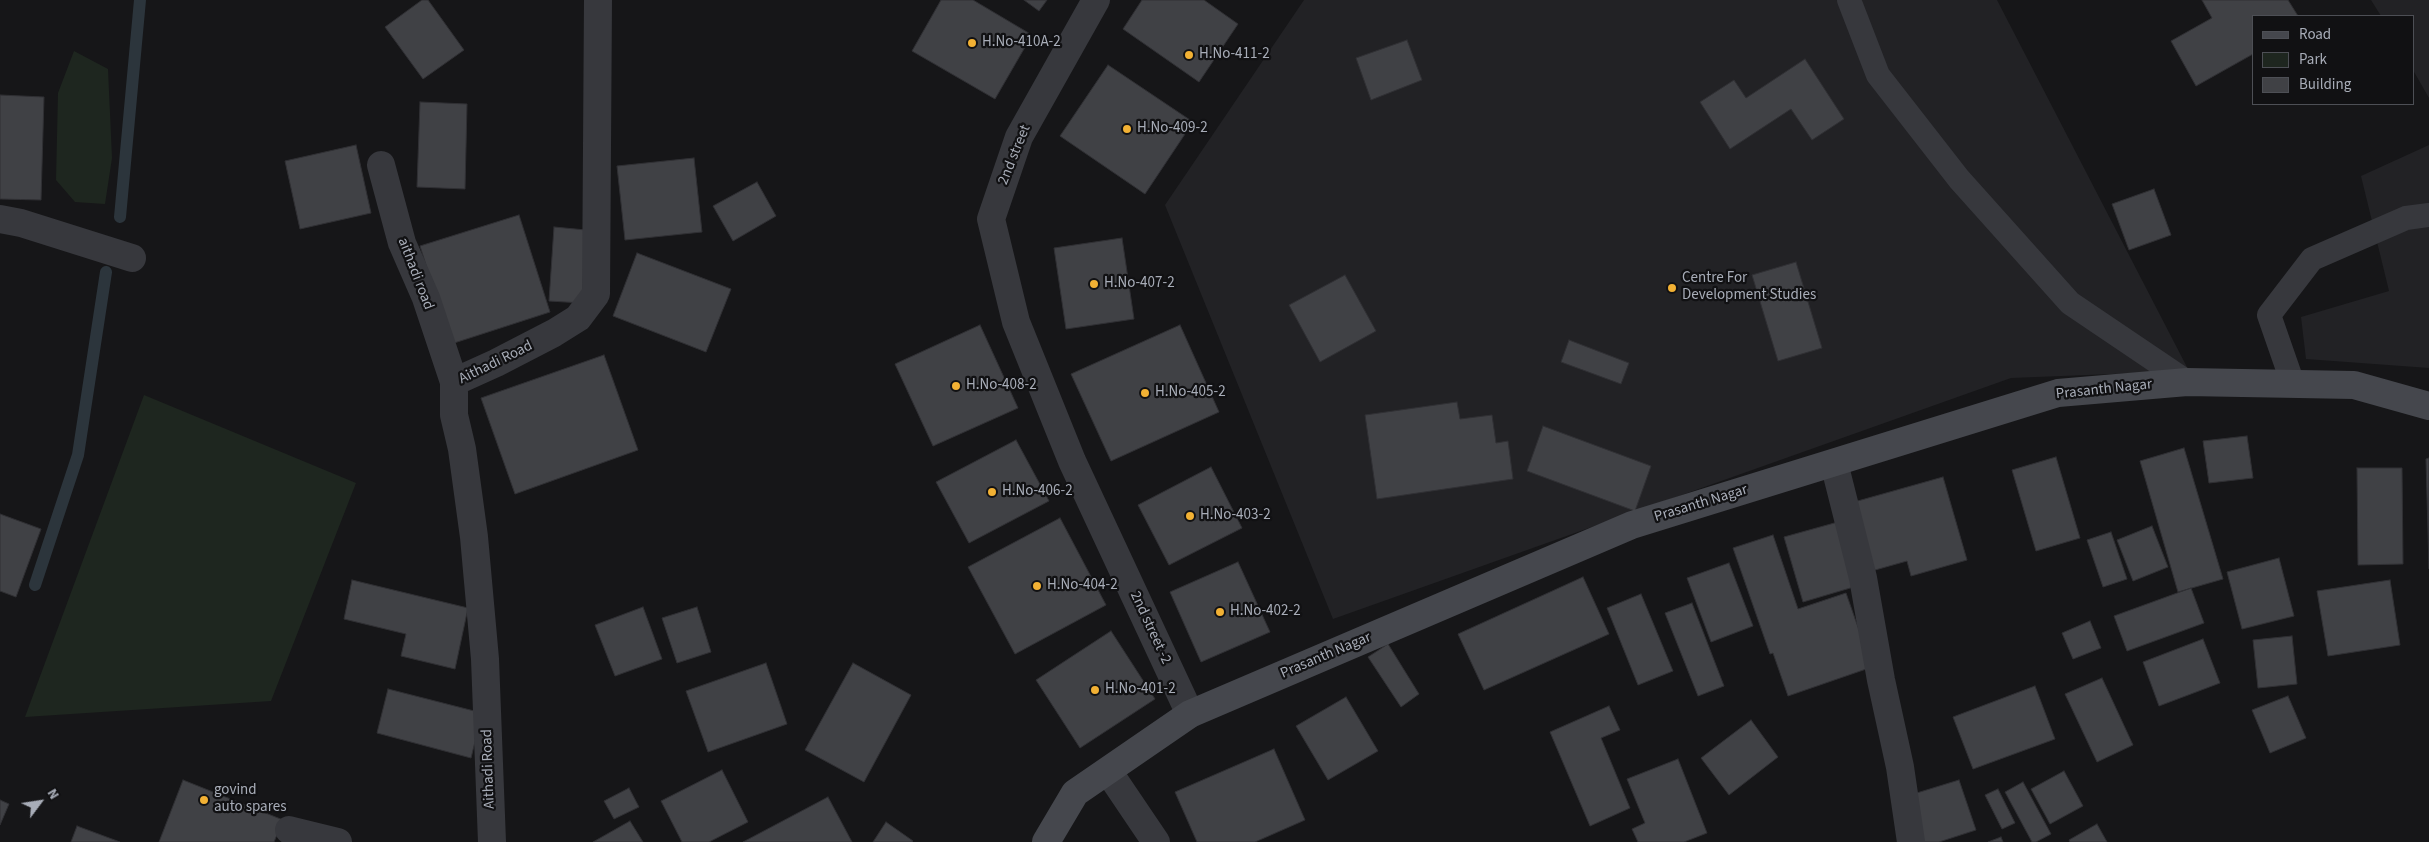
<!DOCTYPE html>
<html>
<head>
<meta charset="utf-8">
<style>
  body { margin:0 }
  #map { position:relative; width:2429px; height:842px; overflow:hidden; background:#161618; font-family:"Source Sans 3",sans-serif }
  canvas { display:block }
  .legend { position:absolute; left:2252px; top:15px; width:162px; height:90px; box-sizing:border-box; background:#111113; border:1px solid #4d4f55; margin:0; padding:6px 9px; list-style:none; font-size:15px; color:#a8adb8 }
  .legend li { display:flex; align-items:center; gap:10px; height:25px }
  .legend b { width:25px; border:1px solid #4d4f55 }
  .north { position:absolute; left:15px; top:777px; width:50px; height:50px; -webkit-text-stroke:4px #111113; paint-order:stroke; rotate:59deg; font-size:14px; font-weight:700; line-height:20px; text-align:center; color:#a8adb8 }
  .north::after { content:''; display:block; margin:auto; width:18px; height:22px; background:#a8adb8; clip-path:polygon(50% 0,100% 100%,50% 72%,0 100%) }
</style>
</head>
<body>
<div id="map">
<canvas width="2429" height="842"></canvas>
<ul class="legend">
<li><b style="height:6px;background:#45474d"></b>Road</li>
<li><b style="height:14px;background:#1e261f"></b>Park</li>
<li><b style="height:14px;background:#404145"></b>Building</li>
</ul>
<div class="north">N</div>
</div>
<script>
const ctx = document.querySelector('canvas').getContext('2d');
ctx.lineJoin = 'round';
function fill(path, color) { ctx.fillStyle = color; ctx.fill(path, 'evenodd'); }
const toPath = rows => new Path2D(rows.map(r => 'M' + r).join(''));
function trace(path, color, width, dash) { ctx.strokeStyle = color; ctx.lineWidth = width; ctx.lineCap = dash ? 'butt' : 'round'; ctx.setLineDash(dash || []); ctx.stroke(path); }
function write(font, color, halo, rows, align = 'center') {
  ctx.font = font + ' "Source Sans 3",sans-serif'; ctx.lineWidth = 4.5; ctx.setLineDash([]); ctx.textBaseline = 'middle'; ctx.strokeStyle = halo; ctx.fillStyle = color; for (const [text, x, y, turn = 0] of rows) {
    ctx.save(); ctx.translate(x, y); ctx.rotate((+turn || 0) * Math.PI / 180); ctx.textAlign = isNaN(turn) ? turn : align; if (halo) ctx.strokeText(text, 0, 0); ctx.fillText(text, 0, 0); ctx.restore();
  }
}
fill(toPath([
  [1304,0,1997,0,2189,371,2011,378,1333,619,1165,205],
  [2371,0,2429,0,2429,98,2413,70,2413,16,2381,16],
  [2429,145,2429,368,2306,359,2301,317,2389,291,2361,176]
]), '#222225');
fill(toPath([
  [74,51,108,69,112,158,105,204,75,202,56,180,58,93],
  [144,395,356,483,271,701,25,717]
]), '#1e261f');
trace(toPath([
  [120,217,140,0],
  [35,585,78,455,106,272]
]), '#2c353c', 12);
const building = toPath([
  [422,0,428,0,464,50,423,79,385,27,422,0],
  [941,0,973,0,1032,35,995,99,912,51,941,0],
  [1024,0,1047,0,1039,11,1024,0],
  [1142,0,1204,0,1238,24,1199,82,1123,29,1142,0],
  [2202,0,2288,0,2298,16,2253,16,2253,54,2196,86,2171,41,2212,18,2202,0],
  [1407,40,1422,80,1371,100,1356,58,1407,40],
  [1805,59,1844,119,1812,140,1791,109,1730,149,1700,102,1734,80,1746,98,1805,59],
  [1108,65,1193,122,1145,194,1060,136,1108,65],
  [0,95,44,97,41,200,0,199,0,95],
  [420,102,467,104,465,189,417,187,420,102],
  [356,145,371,213,300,229,285,161,356,145],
  [694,158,702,232,625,240,617,166,694,158],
  [757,182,776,216,733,241,713,206,757,182],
  [2154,189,2171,235,2129,250,2112,204,2154,189],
  [519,215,550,312,451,344,420,246,519,215],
  [554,227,586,230,582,303,549,301,554,227],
  [1122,238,1134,319,1066,329,1054,248,1122,238],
  [637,253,731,289,706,352,613,316,637,253],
  [1796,262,1822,348,1778,361,1752,275,1796,262],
  [1345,275,1376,331,1320,362,1289,305,1345,275],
  [980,325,1018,408,933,446,895,364,980,325],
  [1180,325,1219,412,1111,461,1071,374,1180,325],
  [1569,340,1629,363,1621,384,1561,362,1569,340],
  [604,355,638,450,515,494,481,398,604,355],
  [1457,402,1460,419,1492,415,1496,443,1508,441,1513,479,1377,499,1365,415,1457,402],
  [1543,426,1651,466,1635,511,1527,471,1543,426],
  [2247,436,2253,478,2209,483,2203,441,2247,436],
  [1016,440,1049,501,969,543,936,482,1016,440],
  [2184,448,2223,579,2178,592,2140,461,2184,448],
  [2056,457,2080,538,2036,551,2012,470,2056,457],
  [2429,458,2429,569,2426,459,2429,458],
  [1211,467,1242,528,1169,565,1138,505,1211,467],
  [2357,468,2402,468,2403,564,2358,565,2357,468],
  [1943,477,1967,560,1911,576,1907,561,1868,572,1847,504,1943,477],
  [0,514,41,529,16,597,0,591,0,514],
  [1060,518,1106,605,1015,654,968,567,1060,518],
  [1838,522,1857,586,1803,602,1784,537,1838,522],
  [2152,526,2168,567,2133,581,2117,540,2152,526],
  [2111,532,2127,579,2103,587,2087,540,2111,532],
  [1773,535,1798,609,1846,593,1872,667,1788,696,1773,653,1770,654,1733,548,1773,535],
  [2279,558,2294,616,2242,629,2227,572,2279,558],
  [1238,562,1270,632,1201,662,1170,592,1238,562],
  [1729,563,1753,626,1711,642,1687,578,1729,563],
  [1583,577,1609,634,1484,690,1458,634,1583,577],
  [352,580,468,608,455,669,401,656,406,634,344,619,352,580],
  [2390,580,2400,645,2328,656,2317,591,2390,580],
  [2191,588,2204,623,2127,651,2114,616,2191,588],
  [1641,594,1673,671,1638,685,1607,608,1641,594],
  [1692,603,1724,686,1698,696,1665,613,1692,603],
  [643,607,662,659,615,676,595,625,643,607],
  [697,607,711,652,677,663,662,618,697,607],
  [2090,621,2101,648,2073,659,2062,633,2090,621],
  [1111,631,1155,699,1080,748,1036,680,1111,631],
  [2292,636,2297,684,2258,688,2253,640,2292,636],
  [2203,639,2220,683,2159,706,2143,662,2203,639],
  [1388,644,1419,694,1401,707,1368,657,1388,644],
  [766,663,787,724,708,752,686,691,766,663],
  [853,663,911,695,864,782,805,750,853,663],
  [2102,678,2133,745,2097,762,2065,694,2102,678],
  [2035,686,2055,739,1973,769,1953,717,2035,686],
  [388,689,482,713,471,758,377,733,388,689],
  [2288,696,2306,738,2270,753,2252,710,2288,696],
  [1346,697,1378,751,1328,780,1296,726,1346,697],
  [1609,706,1620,730,1601,738,1630,808,1590,826,1550,732,1609,706],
  [1751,720,1778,757,1729,795,1701,758,1751,720],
  [1274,749,1305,820,1255,842,1197,842,1175,792,1274,749],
  [1678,759,1707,833,1684,842,1638,842,1632,829,1645,823,1627,779,1678,759],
  [722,770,748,822,709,842,682,842,661,801,722,770],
  [2064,771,2083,806,2050,824,2031,789,2064,771],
  [183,780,283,820,274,842,159,842,183,780],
  [1959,780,1976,830,1939,842,1923,842,1907,796,1959,780],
  [2023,782,2051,834,2036,842,2032,842,2005,792,2023,782],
  [629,788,639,807,614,819,604,801,629,788],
  [1998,789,2015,823,2002,829,1985,795,1998,789],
  [828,797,852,842,743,842,828,797],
  [0,800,9,804,0,825,0,800],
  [630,821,643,842,593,842,630,821],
  [886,822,913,841,912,842,873,842,886,822],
  [2097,824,2107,842,2070,842,2069,840,2097,824],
  [77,826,120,842,71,842,77,826],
  [2001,837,2003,842,1988,842,2001,837]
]);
fill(building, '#404145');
trace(building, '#303034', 1);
trace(toPath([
  [1849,0,1878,75,1959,179,2070,303,2187,382],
  [2293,384,2269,315,2312,259,2406,218,2429,215]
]), '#37383d', 24);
trace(toPath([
  [1096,0,1019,137,991,219,1016,322,1072,461,1190,714],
  [381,165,402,243,426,298,454,382],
  [0,219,21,223,132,258],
  [1834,463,1863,578,1881,680,1900,767,1911,842],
  [1108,771,1156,842],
  [289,830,338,842],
  [492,842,485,659,474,537,462,449,454,415,454,382,496,363,554,333,578,318,596,294,598,0]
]), '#37383d', 28);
trace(toPath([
  [1046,842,1075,793,1190,714,1632,525,2058,393,2187,382,2354,385,2429,406]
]), '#45474d', 28);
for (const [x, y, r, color] of [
  [972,43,5,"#f2b134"],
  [1189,55,5,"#f2b134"],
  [1127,129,5,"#f2b134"],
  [1094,284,5,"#f2b134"],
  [1672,288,5,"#f2b134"],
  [956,386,5,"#f2b134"],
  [1145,393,5,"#f2b134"],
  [992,492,5,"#f2b134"],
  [1190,516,5,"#f2b134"],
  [1037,586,5,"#f2b134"],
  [1220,612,5,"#f2b134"],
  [1095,690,5,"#f2b134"],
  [204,800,5,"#f2b134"]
]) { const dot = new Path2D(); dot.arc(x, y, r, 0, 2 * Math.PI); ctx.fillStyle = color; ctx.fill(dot); trace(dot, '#111113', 2); }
write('15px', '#a8adb8', '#111113', [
  ["H.No-410A-2",982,43],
  ["H.No-411-2",1199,55],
  ["H.No-409-2",1137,129],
  ["Centre For",1682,279],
  ["Development Studies",1682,296],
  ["H.No-407-2",1104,284],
  ["H.No-408-2",966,386],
  ["H.No-405-2",1155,393],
  ["H.No-406-2",1002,492],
  ["H.No-403-2",1200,516],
  ["H.No-404-2",1047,586],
  ["H.No-402-2",1230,612],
  ["H.No-401-2",1105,690],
  ["govind",214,791],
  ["auto spares",214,808]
], 'left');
write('15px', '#a8adb8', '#111113', [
  ["2nd street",1015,155,-68],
  ["aithadi road",415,274,69],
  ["Aithadi Road",496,363,-26],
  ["Prasanth Nagar",2104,390,-6],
  ["Prasanth Nagar",1701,504,-17],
  ["2nd street -2",1150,628,65],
  ["Prasanth Nagar",1326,656,-23],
  ["Aithadi Road",489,769,-92]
]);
</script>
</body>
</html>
